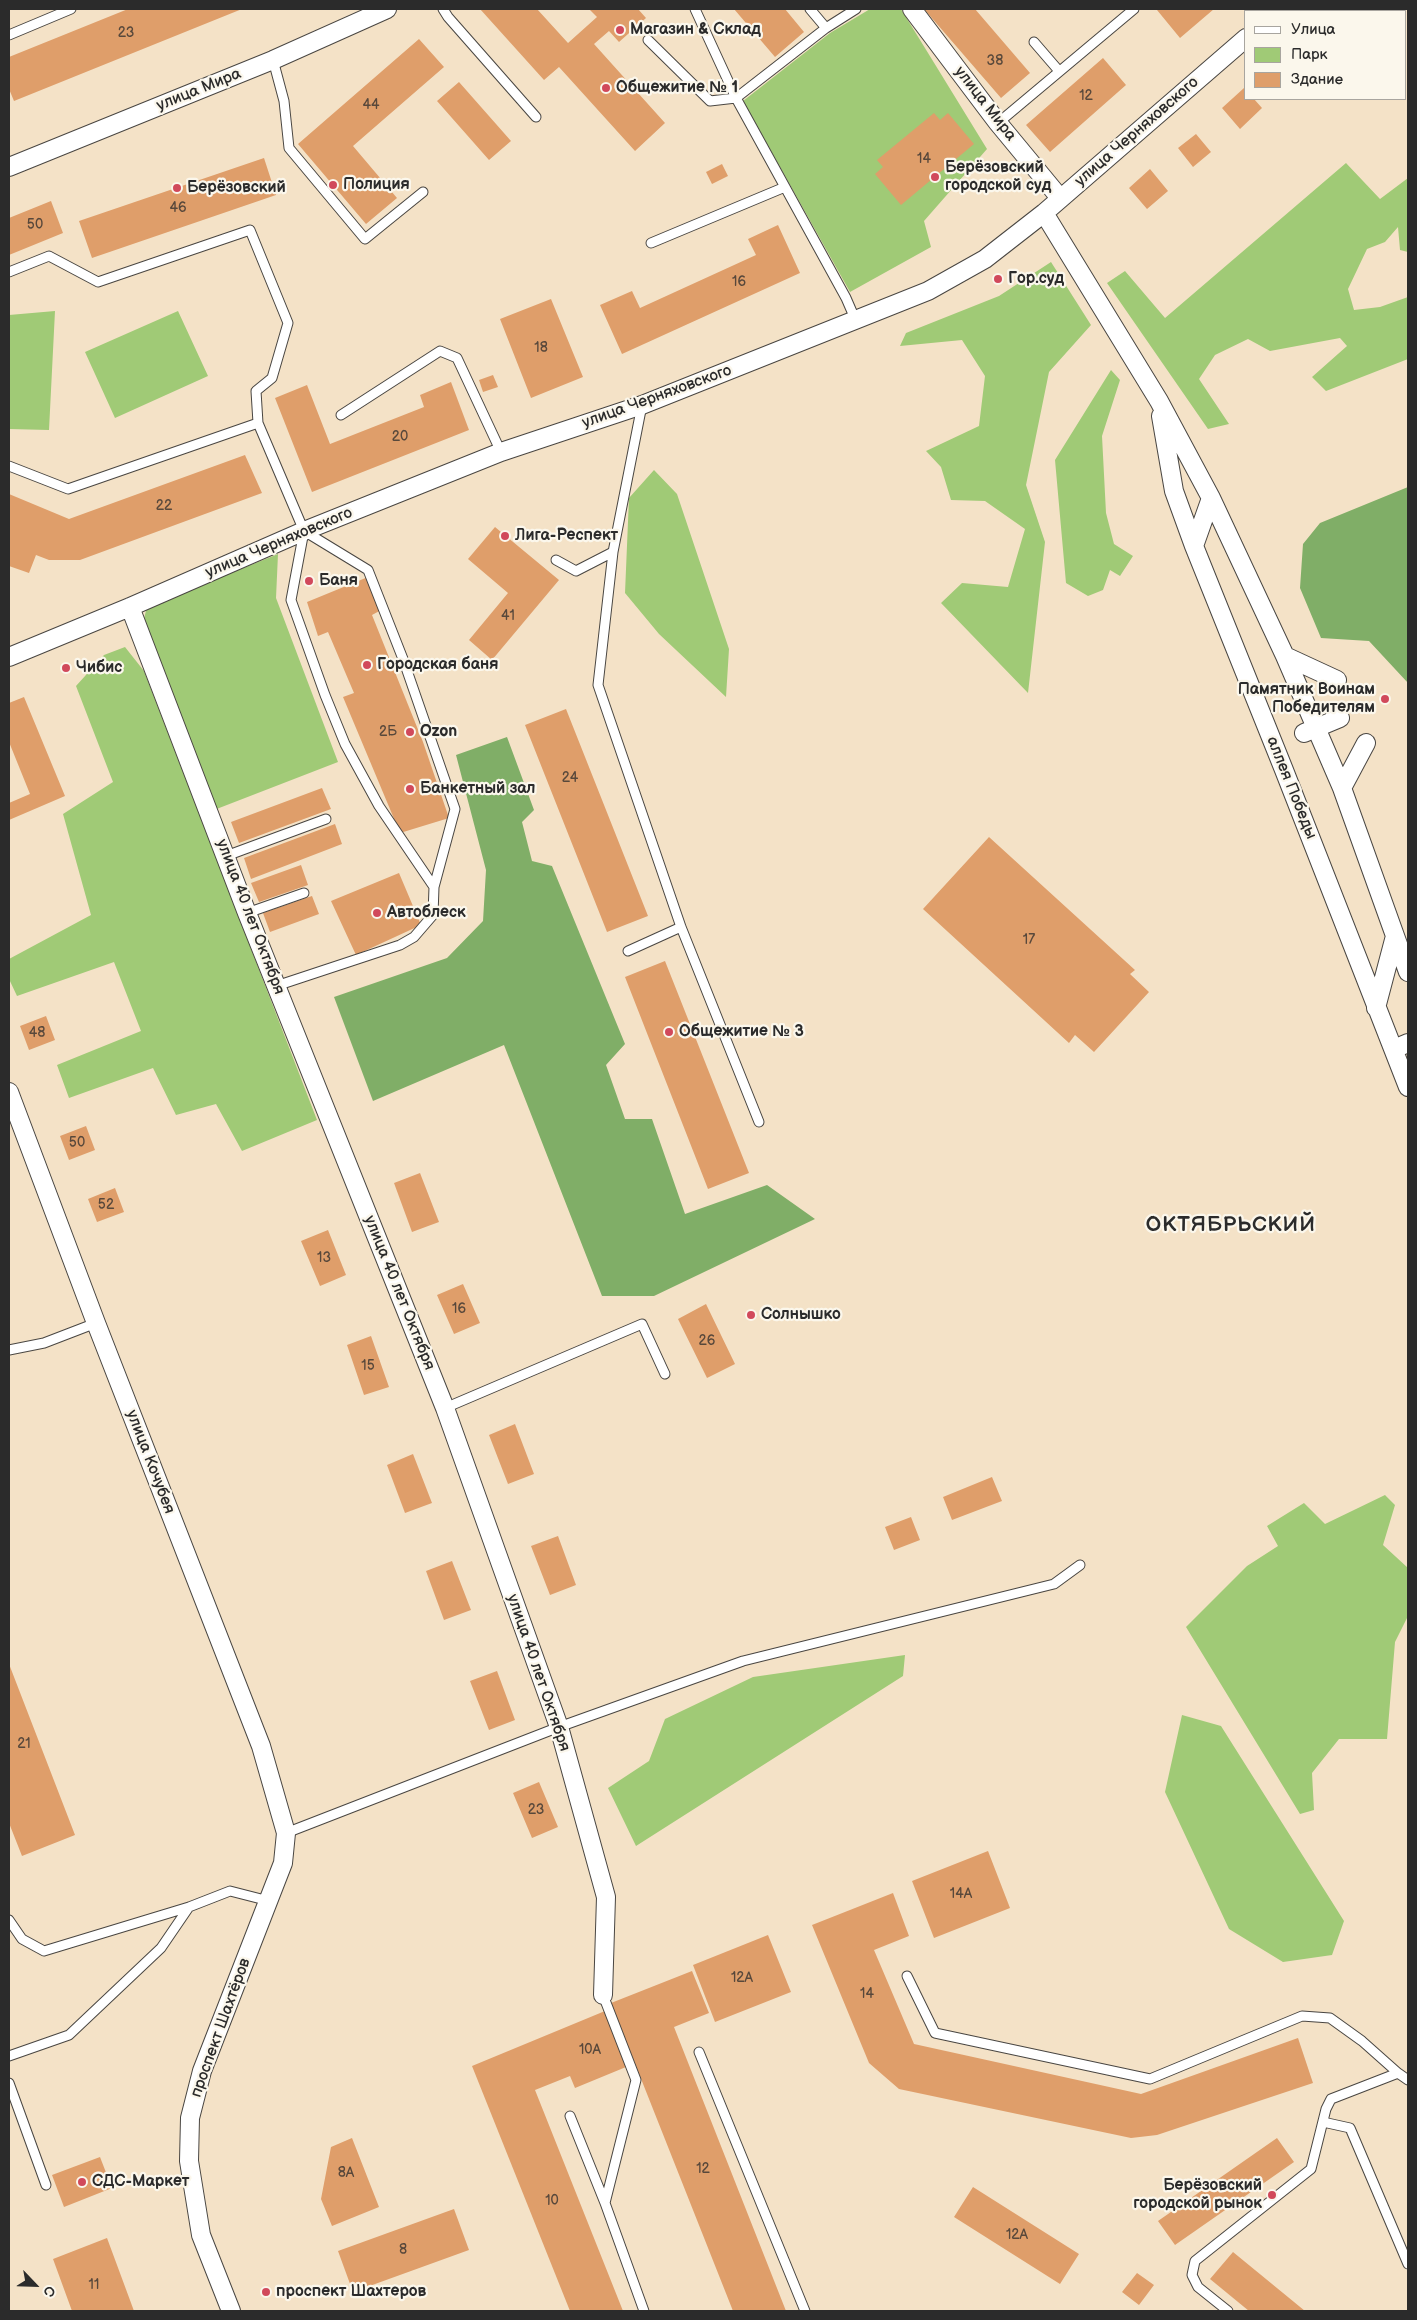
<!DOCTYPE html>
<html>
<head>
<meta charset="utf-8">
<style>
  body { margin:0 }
  #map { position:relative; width:1417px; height:2320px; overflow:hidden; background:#f4e2c7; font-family:"Balsamiq Sans",sans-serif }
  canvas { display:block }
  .frame { position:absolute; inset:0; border:10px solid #2b2b2b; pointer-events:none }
  .legend { position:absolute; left:1244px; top:10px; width:162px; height:90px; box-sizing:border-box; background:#fbf7ec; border:1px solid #a8a59f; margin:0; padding:6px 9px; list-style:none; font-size:15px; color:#2b2b2b }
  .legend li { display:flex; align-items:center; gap:10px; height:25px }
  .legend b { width:25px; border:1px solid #a8a59f }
  .north { position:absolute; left:10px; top:2260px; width:50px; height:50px; -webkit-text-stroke:4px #fbf7ec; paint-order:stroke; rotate:114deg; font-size:14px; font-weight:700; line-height:20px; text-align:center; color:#2b2b2b }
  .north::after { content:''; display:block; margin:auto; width:18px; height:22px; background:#2b2b2b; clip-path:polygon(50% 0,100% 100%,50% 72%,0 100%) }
</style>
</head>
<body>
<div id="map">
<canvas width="1417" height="2320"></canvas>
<div class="frame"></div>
<ul class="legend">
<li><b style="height:6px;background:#fff"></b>Улица</li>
<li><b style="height:14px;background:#a0ca76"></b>Парк</li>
<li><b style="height:14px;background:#df9e6a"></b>Здание</li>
</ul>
<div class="north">С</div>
</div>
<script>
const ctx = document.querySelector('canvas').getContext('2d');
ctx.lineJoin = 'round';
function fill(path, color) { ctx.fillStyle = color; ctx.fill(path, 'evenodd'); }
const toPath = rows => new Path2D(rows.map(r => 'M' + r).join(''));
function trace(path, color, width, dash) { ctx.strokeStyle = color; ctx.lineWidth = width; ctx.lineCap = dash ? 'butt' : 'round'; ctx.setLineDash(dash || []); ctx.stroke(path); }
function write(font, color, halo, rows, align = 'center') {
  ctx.font = font + ' "Balsamiq Sans",sans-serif'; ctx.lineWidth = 4.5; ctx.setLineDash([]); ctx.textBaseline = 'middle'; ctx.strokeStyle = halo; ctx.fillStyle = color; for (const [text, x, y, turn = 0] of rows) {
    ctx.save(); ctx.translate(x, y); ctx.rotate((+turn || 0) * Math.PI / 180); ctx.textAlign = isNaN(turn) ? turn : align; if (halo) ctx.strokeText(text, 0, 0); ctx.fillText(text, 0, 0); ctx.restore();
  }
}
fill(toPath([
  [870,9,901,9,987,149,924,221,931,247,850,292,743,101,830,33],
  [1346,163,1380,199,1408,178,1408,252,1400,250,1398,227,1385,242,1367,249,1348,289,1354,310,1380,307,1408,297,1408,359,1326,391,1312,377,1347,346,1340,338,1270,351,1248,339,1215,355,1199,379,1229,424,1208,429,1107,283,1125,271,1165,318],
  [1051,262,1091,325,1049,372,1026,485,1045,542,1028,693,941,603,962,583,1008,587,1025,529,985,501,951,500,941,467,926,451,979,426,985,376,962,340,900,346,906,333,999,296],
  [55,311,49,430,9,429,9,315],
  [178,311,208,376,115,418,85,352],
  [1111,370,1120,380,1102,436,1106,513,1114,544,1133,556,1120,576,1110,570,1103,590,1088,596,1066,583,1055,460],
  [654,470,677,494,729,649,726,697,659,634,625,593,629,498],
  [278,554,276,598,338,762,214,810,142,626,147,607],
  [125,647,144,671,317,1120,242,1151,216,1104,176,1115,153,1068,69,1098,57,1065,141,1031,114,962,17,996,9,979,9,959,91,915,63,814,113,782,76,686,104,655],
  [1385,1495,1395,1505,1383,1545,1408,1568,1408,1616,1395,1642,1387,1739,1339,1739,1312,1773,1314,1810,1300,1814,1186,1627,1247,1566,1278,1546,1267,1526,1304,1503,1325,1524],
  [905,1655,903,1676,636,1846,608,1788,649,1761,665,1719,753,1677],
  [1182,1715,1221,1726,1344,1921,1332,1955,1283,1962,1229,1929,1165,1792]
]), '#a0ca76');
fill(toPath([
  [1408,487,1408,683,1369,641,1321,638,1300,588,1303,544,1320,523],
  [507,737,534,810,522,822,532,861,552,866,625,1044,606,1065,625,1119,652,1119,685,1214,767,1185,815,1219,654,1296,602,1296,504,1045,373,1101,334,997,447,958,483,921,486,870,456,755]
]), '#80ae67');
fill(toPath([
  [128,9,242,9,14,101,9,89,9,57],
  [480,9,537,9,568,43,597,17,589,9,638,9,646,18,619,42,609,31,594,44,665,123,635,151,559,67,544,80],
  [734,9,785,9,804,32,775,57],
  [924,9,975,9,1030,73,1001,98],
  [1158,9,1214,9,1180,38,1157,10],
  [1336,9,1349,9,1351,11,1334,11],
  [419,39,444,67,353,146,397,198,366,224,298,144],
  [1103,58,1126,85,1050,152,1026,125],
  [459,82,511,141,489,160,437,101],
  [1244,88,1246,99,1254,99,1262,108,1240,129,1222,108],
  [934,113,940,120,948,113,974,144,901,205,875,174,883,167,877,160],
  [1196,134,1211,152,1193,167,1178,148],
  [264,158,276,195,92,258,79,221],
  [722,164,728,176,712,184,706,172],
  [1150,169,1168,191,1147,209,1129,188],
  [51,201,63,233,9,255,9,218],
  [778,225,800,273,622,354,600,305,632,291,640,308,756,255,748,239],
  [551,299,583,377,531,398,500,319],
  [493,375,498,387,483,392,479,380],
  [451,382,469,430,312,492,275,398,307,385,330,444,424,407,420,395],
  [245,455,262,493,80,560,49,560,36,555,29,573,9,566,9,494,69,519],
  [495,527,559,580,492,660,469,640,508,593,468,559],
  [368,577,383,609,372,615,423,742,449,818,400,833,343,697,354,693,328,632,318,636,307,602],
  [24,697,65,796,9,820,9,803,30,794,9,742,9,703],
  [566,709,648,916,607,932,525,725],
  [322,788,331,809,239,843,231,822],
  [335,824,342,844,251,879,244,858],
  [989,837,1135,970,1130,974,1149,992,1094,1052,1075,1035,1069,1043,923,909],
  [301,865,308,885,259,902,251,883],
  [399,873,421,925,356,955,331,901],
  [312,896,319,914,270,932,263,913],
  [665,961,749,1173,708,1189,625,977],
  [46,1016,55,1040,29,1050,20,1026],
  [86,1126,95,1150,69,1160,60,1136],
  [420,1173,439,1222,412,1232,394,1183],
  [115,1188,124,1212,97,1222,88,1199],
  [328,1230,346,1275,320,1286,301,1241],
  [463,1284,480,1323,454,1334,437,1295],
  [706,1304,735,1364,707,1378,678,1319],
  [371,1336,389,1387,364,1395,347,1345],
  [515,1424,534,1474,508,1484,489,1435],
  [413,1454,432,1503,405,1513,387,1465],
  [992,1477,1002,1501,952,1520,943,1497],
  [911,1517,920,1540,894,1550,885,1527],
  [558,1536,576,1585,550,1595,531,1546],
  [452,1561,471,1610,444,1620,426,1571],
  [9,1664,75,1835,22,1856,9,1823],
  [497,1671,515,1720,489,1730,470,1681],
  [539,1782,558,1827,532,1838,513,1793],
  [988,1851,1010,1908,934,1938,912,1881],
  [893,1893,909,1936,874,1950,914,2044,1141,2094,1298,2038,1313,2083,1157,2135,1131,2138,899,2089,869,2063,812,1925],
  [768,1935,791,1992,715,2022,693,1965],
  [692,1971,709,2013,674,2027,786,2311,733,2311,611,2003],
  [605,2011,626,2067,575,2088,570,2076,535,2090,623,2311,570,2311,472,2066],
  [352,2138,379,2207,332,2226,321,2199,331,2147],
  [1277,2138,1294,2162,1175,2245,1158,2221],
  [100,2157,112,2188,64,2207,52,2175],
  [973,2187,1079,2254,1060,2284,954,2217],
  [454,2209,469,2250,353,2292,338,2251],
  [107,2238,134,2311,72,2311,53,2259],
  [1233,2252,1305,2311,1249,2311,1210,2279],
  [1137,2273,1154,2285,1139,2305,1122,2292]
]), '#df9e6a');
const lane = toPath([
  [443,9,448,17,536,117],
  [695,9,736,98,826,28],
  [810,9,826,28,856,9],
  [9,35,71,9],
  [648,40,710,101,736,98,785,187],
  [1034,42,1059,71],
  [273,60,284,101,289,148,365,239,423,192],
  [998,123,1134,9],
  [651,243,785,187,846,298,856,321],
  [9,272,49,256,98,282,250,230,288,323,272,378,256,391,258,423,304,531,291,600,325,695,345,744,379,806,434,887,433,915,414,937,400,945,276,986],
  [642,405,613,552,598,685,681,927,759,1122],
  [341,415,440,351,457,358,501,452],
  [9,466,68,489,258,423],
  [304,531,368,570,403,659,455,809,434,887],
  [556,560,576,571,613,552],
  [226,856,326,819],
  [247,913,304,893],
  [628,951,681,927],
  [9,1350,44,1343,96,1323],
  [445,1408,642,1324,665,1374],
  [286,1833,559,1727,743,1661,1054,1584,1080,1565],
  [9,1920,22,1939,44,1951,189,1907,230,1891,269,1901],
  [907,1976,935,2033,1150,2079,1302,2016,1330,2018,1362,2041,1398,2073],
  [603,1995,636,2080,605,2203],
  [699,2052,805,2311],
  [9,2056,69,2035,161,1948,189,1907],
  [9,2083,46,2185],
  [570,2116,605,2203,644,2311],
  [1323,2122,1350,2128,1408,2264],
  [1228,2311,1198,2287,1192,2275,1195,2261,1311,2169,1326,2109,1331,2099,1398,2073,1408,2080]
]);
const street = toPath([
  [912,9,998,123,1060,198],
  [1277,11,1280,9],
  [9,167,273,60,387,9],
  [1044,213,1159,401,1211,498,1285,656,1342,788,1408,972],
  [1161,416,1174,491,1194,546,1284,770,1408,1087],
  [1194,546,1211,498],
  [130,607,247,913,445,1408,559,1727,606,1897,603,1995],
  [1285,656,1337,680],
  [9,657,130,607,304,531,501,452,642,405,928,291,985,259,1044,213,1246,38],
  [1304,733,1340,718],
  [1342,788,1366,743],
  [1376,1008,1395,936],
  [1394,1049,1408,1043],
  [9,1092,96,1323,261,1746,286,1833,283,1863,202,2071,190,2118,189,2161,201,2235,231,2311]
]);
trace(lane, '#494642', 11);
trace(street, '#494642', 20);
trace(lane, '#fff', 9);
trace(street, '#fff', 18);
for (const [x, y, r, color] of [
  [620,30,5,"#d1495b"],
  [606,88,5,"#d1495b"],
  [935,177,5,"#d1495b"],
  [333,185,5,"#d1495b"],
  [177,188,5,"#d1495b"],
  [998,279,5,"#d1495b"],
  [505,536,5,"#d1495b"],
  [309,581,5,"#d1495b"],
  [367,665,5,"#d1495b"],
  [66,668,5,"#d1495b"],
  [1385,699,5,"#d1495b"],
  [410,732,5,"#d1495b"],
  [410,789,5,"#d1495b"],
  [377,913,5,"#d1495b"],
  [669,1032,5,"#d1495b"],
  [751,1315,5,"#d1495b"],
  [82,2182,5,"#d1495b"],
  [1272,2195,5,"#d1495b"],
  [266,2292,5,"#d1495b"]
]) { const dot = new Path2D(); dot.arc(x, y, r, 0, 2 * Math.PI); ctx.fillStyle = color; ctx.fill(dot); trace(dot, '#fbf7ec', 2); }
write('14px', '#58483b', null, [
  ["23",126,33],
  ["38",995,61],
  ["12",1086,96],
  ["44",371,105],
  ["14",924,159],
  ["46",178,208],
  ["50",35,225],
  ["16",739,282],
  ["18",541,348],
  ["20",400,437],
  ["22",164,506],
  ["41",508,616],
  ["2Б",388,732],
  ["24",570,778],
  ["17",1029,940],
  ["48",37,1033],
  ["50",77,1143],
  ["52",106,1205],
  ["13",324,1258],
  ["16",459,1309],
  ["26",707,1341],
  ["15",368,1366],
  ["21",24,1744],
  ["23",536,1810],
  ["14А",961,1894],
  ["12А",742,1978],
  ["14",867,1994],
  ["10А",590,2050],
  ["12",703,2169],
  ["8А",346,2173],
  ["10",552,2201],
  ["12А",1017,2235],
  ["8",403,2250],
  ["11",94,2285]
]);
write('bold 16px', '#2b2b2b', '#fbf7ec', [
  ["Магазин & Склад",630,30],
  ["Общежитие № 1",616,88],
  ["Берёзовский",945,168],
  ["городской суд",945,186],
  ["Полиция",343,185],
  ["Берёзовский",187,188],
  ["Гор.суд",1008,279],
  ["Лига-Респект",515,536],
  ["Баня",319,581],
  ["Городская баня",377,665],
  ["Чибис",76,668],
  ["Памятник Воинам",1375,690,"right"],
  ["Победителям",1375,708,"right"],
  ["Ozon",420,732],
  ["Банкетный зал",420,789],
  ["Автоблеск",387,913],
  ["Общежитие № 3",679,1032],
  ["Солнышко",761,1315],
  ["СДС-Маркет",92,2182],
  ["Берёзовский",1262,2186,"right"],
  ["городской рынок",1262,2204,"right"],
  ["проспект Шахтеров",276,2292]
], 'left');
write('16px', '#2b2b2b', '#fbf7ec', [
  ["улица Мира",199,90,-22],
  ["улица Мира",985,104,52],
  ["улица Черняховского",1137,132,-41],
  ["улица Черняховского",657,397,-20],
  ["улица Черняховского",279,543,-23],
  ["аллея Победы",1291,788,68],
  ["улица 40 лет Октября",250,917,69],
  ["улица 40 лет Октября",399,1293,68],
  ["улица Кочубея",150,1462,69],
  ["улица 40 лет Октября",538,1673,71],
  ["проспект Шахтёров",221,2028,-70]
]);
ctx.letterSpacing = '1px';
write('bold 21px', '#2b2b2b', '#fbf7ec', [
  ["ОКТЯБРЬСКИЙ",1231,1226]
]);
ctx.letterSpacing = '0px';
</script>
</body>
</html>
